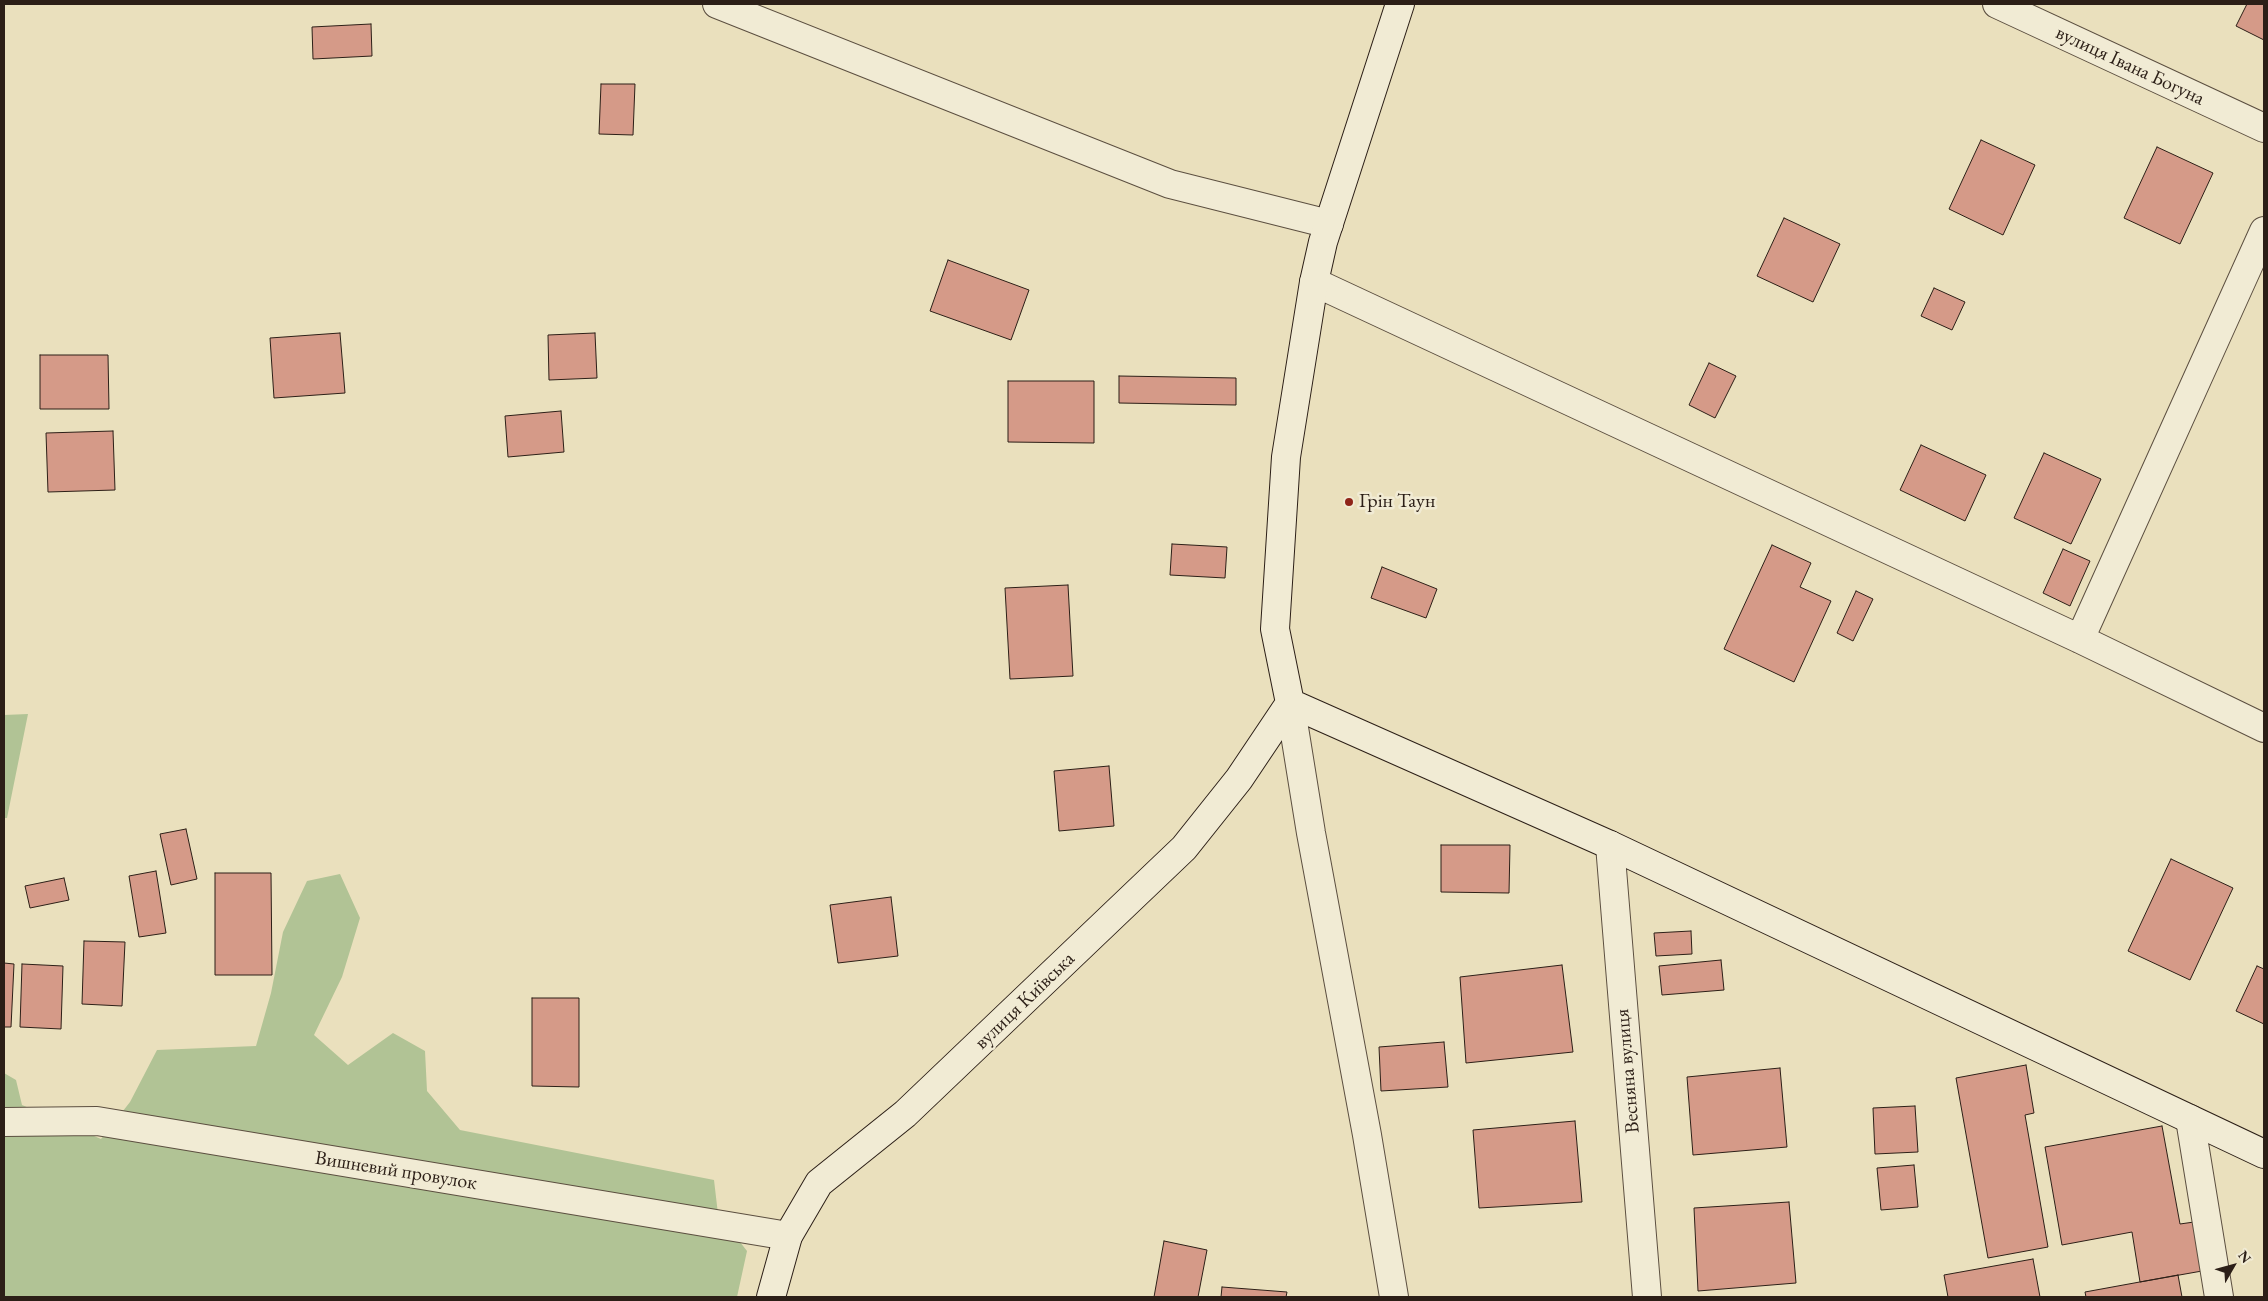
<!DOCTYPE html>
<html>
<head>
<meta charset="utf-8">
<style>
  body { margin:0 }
  #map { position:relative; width:2268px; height:1301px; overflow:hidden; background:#eae0bd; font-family:"EB Garamond",serif }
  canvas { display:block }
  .frame { position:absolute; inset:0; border:5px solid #2c1f17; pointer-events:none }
  .north { position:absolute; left:2208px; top:1241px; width:50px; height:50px; -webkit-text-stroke:4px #f1ebd4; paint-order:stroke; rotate:52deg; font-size:14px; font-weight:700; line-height:20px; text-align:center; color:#2c1f17 }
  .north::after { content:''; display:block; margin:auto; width:18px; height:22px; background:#2c1f17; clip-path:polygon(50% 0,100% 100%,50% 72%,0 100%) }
</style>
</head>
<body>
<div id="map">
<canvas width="2268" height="1301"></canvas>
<div class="frame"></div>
<div class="north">N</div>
</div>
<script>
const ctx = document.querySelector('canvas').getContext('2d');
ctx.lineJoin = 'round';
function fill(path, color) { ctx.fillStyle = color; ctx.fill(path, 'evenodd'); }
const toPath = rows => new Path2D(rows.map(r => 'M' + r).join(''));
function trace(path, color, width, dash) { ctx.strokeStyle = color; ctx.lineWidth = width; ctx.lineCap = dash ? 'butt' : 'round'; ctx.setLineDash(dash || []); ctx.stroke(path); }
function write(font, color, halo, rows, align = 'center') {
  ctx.font = font + ' "EB Garamond",serif'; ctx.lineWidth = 5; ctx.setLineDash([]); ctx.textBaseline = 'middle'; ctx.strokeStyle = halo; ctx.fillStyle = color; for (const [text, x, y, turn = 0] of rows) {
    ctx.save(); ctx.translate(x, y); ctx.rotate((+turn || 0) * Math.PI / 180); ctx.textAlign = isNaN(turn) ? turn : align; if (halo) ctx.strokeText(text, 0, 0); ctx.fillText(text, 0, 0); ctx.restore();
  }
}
fill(toPath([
  [28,714,7,818,4,818,4,715],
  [340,874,360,918,342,977,314,1035,348,1065,393,1033,425,1051,427,1091,460,1130,714,1180,718,1214,747,1251,737,1297,4,1297,4,1073,16,1080,22,1105,101,1139,130,1102,157,1050,256,1046,271,993,283,932,307,881]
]), '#b1c395');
const building = toPath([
  [2247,4,2264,4,2264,40,2236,26,2247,4],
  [371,24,372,56,313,59,312,27,371,24],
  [601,84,635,84,633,135,599,134,601,84],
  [1981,140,2035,165,2003,235,1949,209,1981,140],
  [2157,147,2213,173,2180,244,2124,218,2157,147],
  [1784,218,1840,244,1813,302,1757,276,1784,218],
  [948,260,1029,290,1011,340,930,311,948,260],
  [1934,288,1965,302,1952,330,1921,316,1934,288],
  [340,333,345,393,274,398,270,338,340,333],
  [595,333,597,378,549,380,548,335,595,333],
  [40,355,108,355,109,409,40,409,40,355],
  [1709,363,1736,376,1715,418,1689,405,1709,363],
  [1119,376,1236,378,1236,405,1119,403,1119,376],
  [1008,381,1094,381,1094,443,1008,442,1008,381],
  [561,411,564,452,508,457,505,416,561,411],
  [113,431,115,490,48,492,46,433,113,431],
  [1921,445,1986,475,1965,521,1900,490,1921,445],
  [2044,453,2101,479,2071,544,2014,518,2044,453],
  [1172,544,1227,547,1225,578,1170,575,1172,544],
  [1772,545,1811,563,1800,587,1831,601,1794,682,1724,649,1772,545],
  [2063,549,2090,561,2070,606,2043,593,2063,549],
  [1382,567,1437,589,1426,618,1371,598,1382,567],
  [1068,585,1073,676,1010,679,1005,588,1068,585],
  [1856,591,1873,599,1853,641,1837,633,1856,591],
  [1109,766,1114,826,1059,831,1054,771,1109,766],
  [186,829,197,879,171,885,160,834,186,829],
  [1441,845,1510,845,1509,893,1441,892,1441,845],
  [2171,859,2233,888,2190,980,2128,951,2171,859],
  [156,871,166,933,139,937,129,876,156,871],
  [215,873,271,873,272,975,215,975,215,873],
  [64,878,69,900,30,908,25,886,64,878],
  [891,897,898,956,838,963,830,905,891,897],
  [1691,931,1692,954,1656,956,1654,933,1691,931],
  [84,941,125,942,122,1006,82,1004,84,941],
  [1721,960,1724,990,1662,995,1659,966,1721,960],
  [4,963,14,964,11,1027,4,1027,4,963],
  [22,964,63,966,61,1029,20,1027,22,964],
  [1562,965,1573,1052,1466,1063,1460,977,1562,965],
  [2257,966,2264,969,2264,1024,2236,1011,2257,966],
  [532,998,579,998,579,1087,532,1086,532,998],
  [1444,1042,1448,1087,1381,1091,1379,1047,1444,1042],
  [2026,1065,2034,1113,2025,1115,2048,1247,1988,1258,1956,1078,2026,1065],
  [1780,1068,1787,1147,1693,1155,1687,1077,1780,1068],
  [1915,1106,1918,1152,1875,1154,1873,1108,1915,1106],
  [1575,1121,1582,1202,1479,1208,1473,1130,1575,1121],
  [2162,1126,2180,1224,2194,1222,2202,1271,2140,1282,2132,1232,2062,1245,2045,1147,2162,1126],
  [1914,1165,1918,1207,1881,1210,1877,1168,1914,1165],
  [1789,1202,1796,1283,1698,1291,1694,1208,1789,1202],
  [1164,1241,1207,1250,1198,1297,1154,1297,1164,1241],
  [2033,1259,2040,1297,1948,1297,1944,1275,2033,1259],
  [2178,1275,2182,1297,2086,1297,2085,1292,2178,1275],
  [1222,1287,1287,1292,1286,1297,1221,1297,1222,1287]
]);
fill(building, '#d59a88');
trace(building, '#2c1f17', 1);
const street = toPath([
  [717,4,1170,184,1329,224],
  [1997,4,2264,128],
  [1314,282,2080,639,2264,728],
  [2080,639,2264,231],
  [1290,703,1311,833,1367,1135,1394,1297],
  [1610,845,1647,1297],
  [2190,1119,2219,1297],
  [4,1122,97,1121,788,1236]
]);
const secondary = toPath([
  [1290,703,1610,845,2264,1154],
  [1290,703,1275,629,1286,457,1314,282,1323,242,1400,4],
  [771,1297,788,1236,819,1183,905,1114,1184,848,1239,779,1290,703]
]);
trace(street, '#5c4f40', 30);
trace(secondary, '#2c1f17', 30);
trace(street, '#f1ebd4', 28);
trace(secondary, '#f1ebd4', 28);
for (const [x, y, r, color] of [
  [1349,502,5,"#8f2418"]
]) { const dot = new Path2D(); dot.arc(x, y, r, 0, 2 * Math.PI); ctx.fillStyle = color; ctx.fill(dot); trace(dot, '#f1ebd4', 2); }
write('20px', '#2c1f17', '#f1ebd4', [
  ["вулиця Івана Богуна",2130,66,25],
  ["вулиця Київська",1025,1001,-44],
  ["Весняна вулиця",1628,1071,-95],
  ["Вишневий провулок",396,1171,9]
]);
write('20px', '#2c1f17', '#f1ebd4', [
  ["Грін Таун",1359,502]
], 'left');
</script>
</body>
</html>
